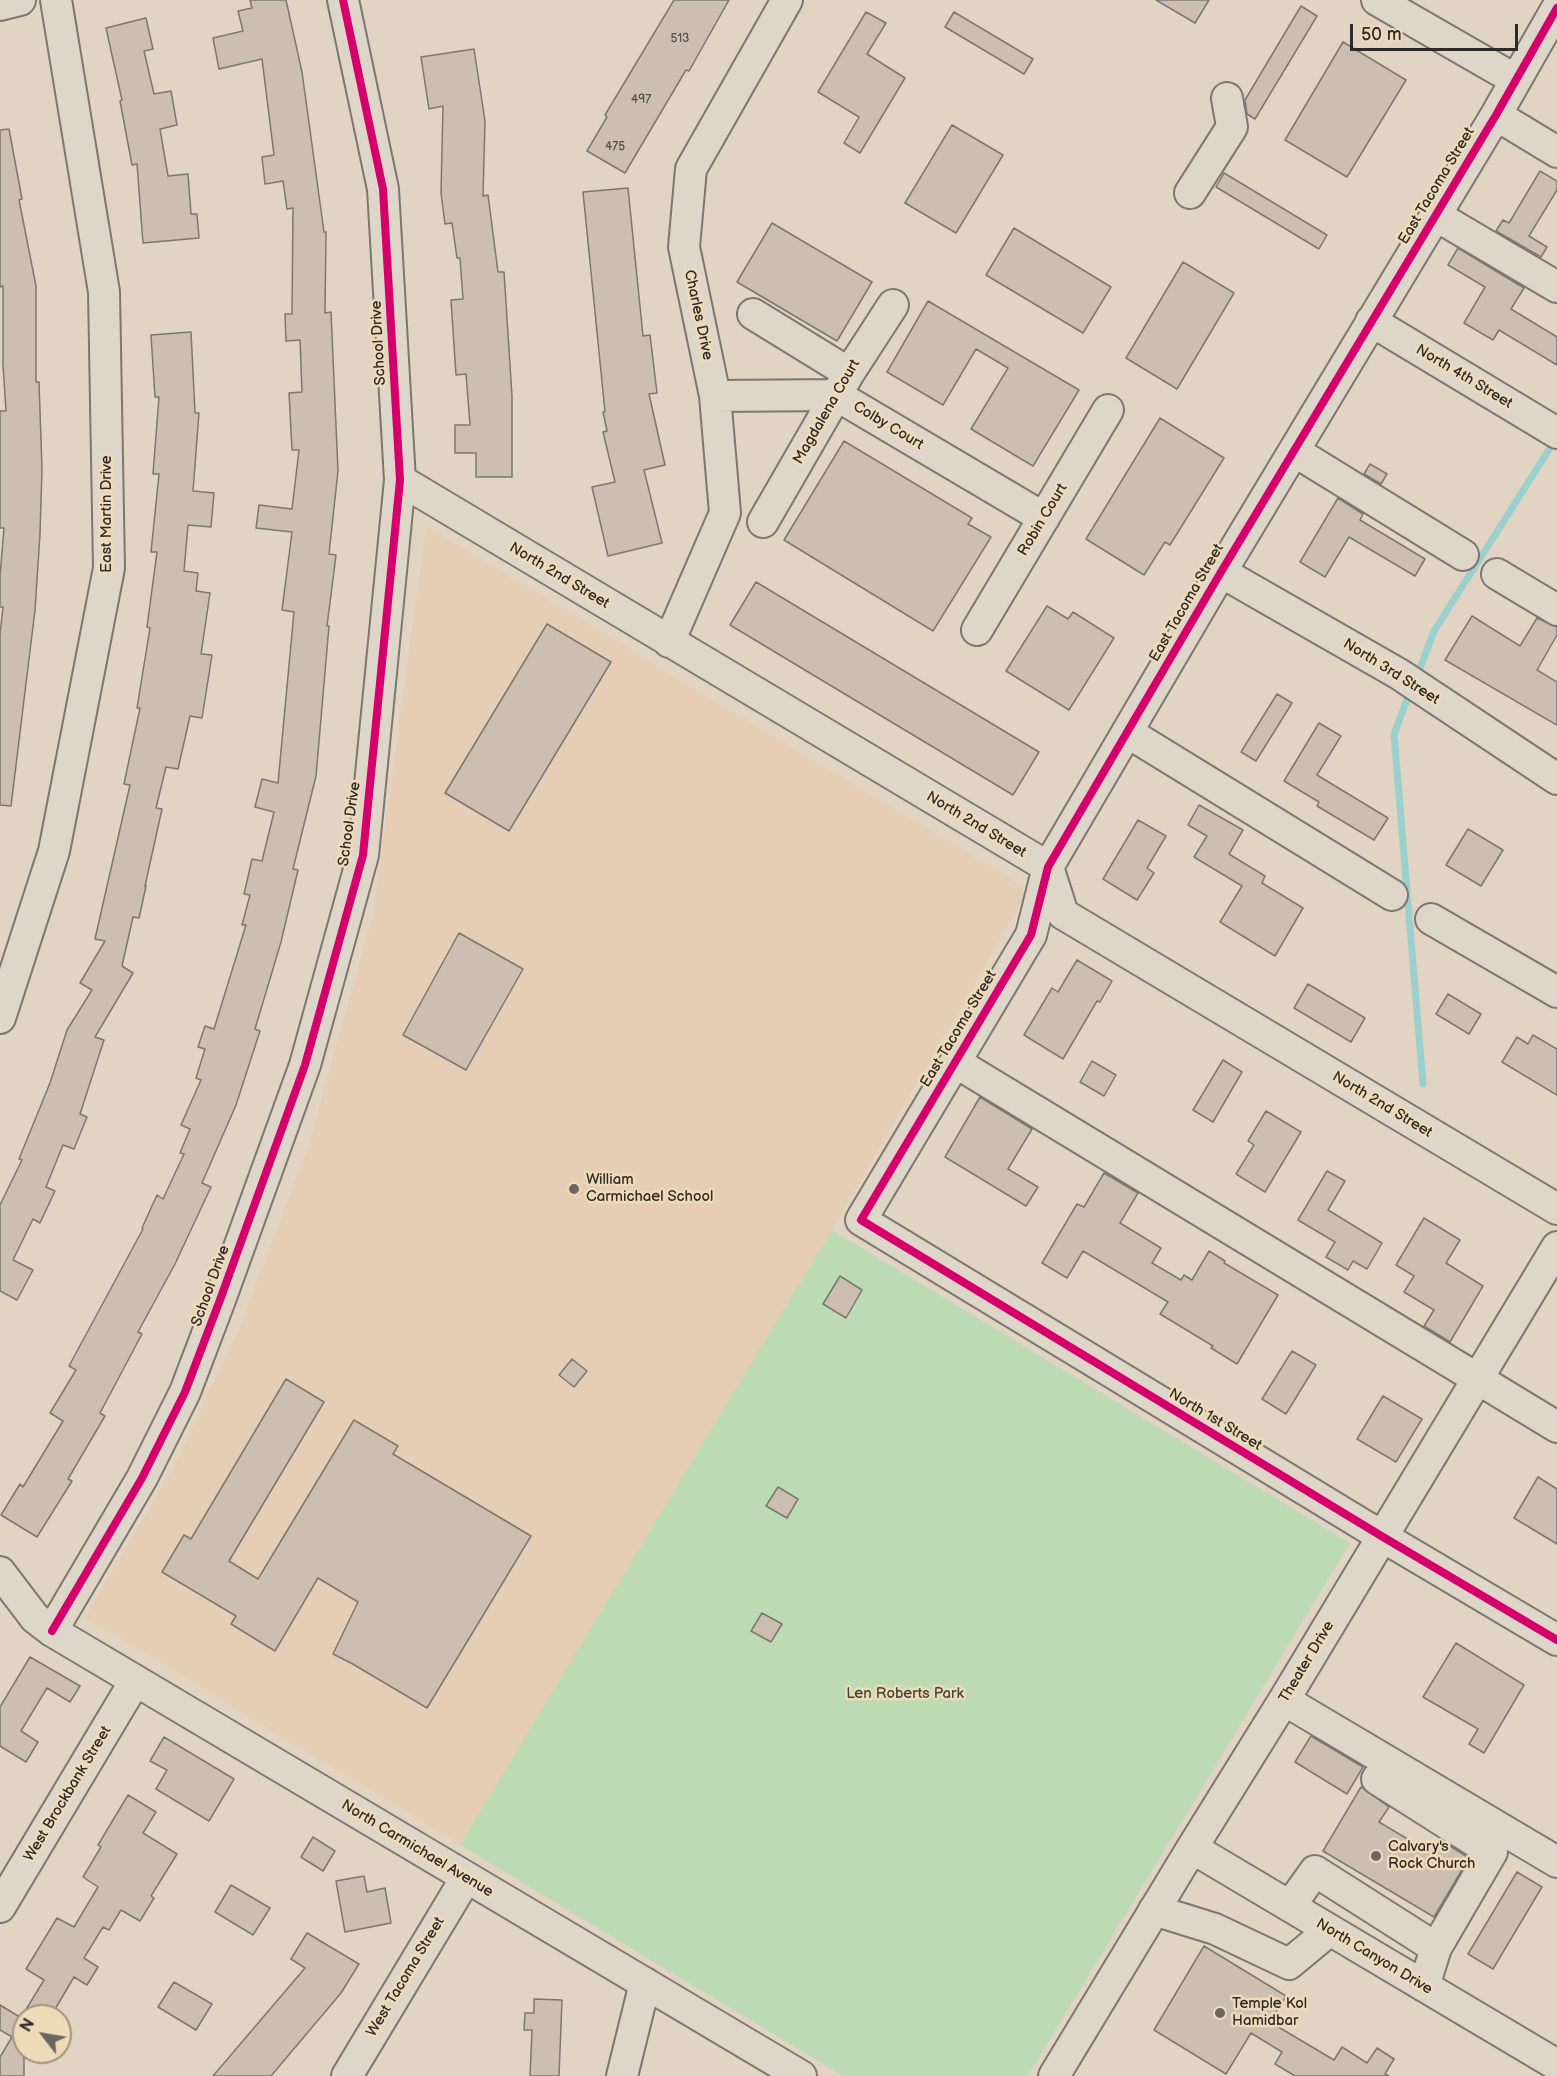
<!DOCTYPE html>
<html>
<head>
<meta charset="utf-8">
<style>
  body { margin:0 }
  #map { position:relative; width:1557px; height:2076px; overflow:hidden; background:#e2d4c2; font-family:"Balsamiq Sans",sans-serif }
  canvas { display:block }
  .north { position:absolute; left:12px; top:2004px; width:60px; height:60px; box-sizing:border-box; background:#efdab8; border:2px solid #a19480; border-radius:50%; rotate:301deg; font-size:16px; font-weight:700; line-height:24px; text-align:center; color:#2b2b2b }
  .north::after { content:''; display:block; margin:auto; width:21px; height:27px; background:#6b6660; clip-path:polygon(50% 0,100% 100%,50% 72%,0 100%) }
  .scale { position:absolute; left:1350px; top:24px; width:168px; height:27px; box-sizing:border-box; border:3px solid #2b2b2b; border-top:0; padding-left:8px; font-size:18px; line-height:21px; white-space:nowrap; color:#2b2b2b; -webkit-text-stroke:4px #efdab8; paint-order:stroke }
</style>
</head>
<body>
<div id="map">
<canvas width="1557" height="2076"></canvas>
<div class="north">N</div>
<div class="scale">50 m</div>
</div>
<script>
const ctx = document.querySelector('canvas').getContext('2d');
ctx.lineJoin = 'round';
function fill(path, color) { ctx.fillStyle = color; ctx.fill(path, 'evenodd'); }
const toPath = rows => new Path2D(rows.map(r => 'M' + r).join(''));
function trace(path, color, width, dash) { ctx.strokeStyle = color; ctx.lineWidth = width; ctx.lineCap = dash ? 'butt' : 'round'; ctx.setLineDash(dash || []); ctx.stroke(path); }
function write(font, color, halo, rows, align = 'center') {
  ctx.font = font + ' "Balsamiq Sans",sans-serif'; ctx.lineWidth = 5; ctx.setLineDash([]); ctx.textBaseline = 'middle'; ctx.strokeStyle = halo; ctx.fillStyle = color; for (const [text, x, y, turn = 0] of rows) {
    ctx.save(); ctx.translate(x, y); ctx.rotate((+turn || 0) * Math.PI / 180); ctx.textAlign = isNaN(turn) ? turn : align; if (halo) ctx.strokeText(text, 0, 0); ctx.fillText(text, 0, 0); ctx.restore();
  }
}
fill(toPath([
  [426,526,1029,890,832,1230,486,1805,460,1845,85,1617,175,1464,240,1326,308,1147,373,914]
]), '#e5ceb5');
fill(toPath([
  [832,1230,1350,1543,1028,2076,843,2076,460,1845]
]), '#bcdab4');
trace(toPath([
  [1417,676,1434,631,1555,440],
  [1410,692,1394,734,1423,1084]
]), '#9bd0cf', 7);
const building = toPath([
  [250,0,286,0,302,72,324,232,326,232,325,313,331,312,338,471,329,554,336,555,327,626,329,626,316,776,293,869,298,870,281,942,255,1029,260,1031,236,1105,202,1183,211,1187,175,1264,138,1332,142,1334,100,1413,105,1416,68,1479,72,1481,37,1537,1,1515,20,1484,23,1487,63,1421,50,1413,76,1370,69,1366,143,1229,142,1228,157,1195,163,1199,184,1154,180,1153,190,1129,181,1125,201,1080,196,1078,205,1049,198,1047,205,1026,214,1029,246,925,242,925,250,895,244,894,252,859,262,861,274,812,255,807,262,779,278,783,294,612,282,610,292,532,256,528,259,505,292,509,299,450,292,450,289,393,302,392,300,340,286,341,285,314,292,314,293,208,287,209,283,181,265,184,262,157,274,155,262,59,219,69,213,38,243,31,238,11,252,8,250,0],
  [674,0,729,0,689,71,686,70,625,173,587,151,607,117,605,115,674,0],
  [1156,0,1209,0,1195,23,1156,0],
  [1301,6,1317,16,1255,119,1247,114,1245,100,1301,6],
  [866,12,886,23,867,54,905,78,860,153,844,143,859,117,818,92,866,12],
  [954,12,1033,59,1024,74,945,27,954,12],
  [146,18,153,49,144,51,154,94,171,91,177,125,160,129,168,176,188,174,191,214,197,214,199,238,143,243,137,164,132,165,120,101,122,100,106,28,146,18],
  [1343,42,1406,80,1347,177,1285,140,1343,42],
  [474,49,485,121,483,196,488,195,498,272,504,272,512,396,512,477,476,477,476,453,455,453,455,425,470,425,466,374,456,375,451,300,463,299,460,258,457,258,452,223,445,224,441,193,443,106,429,109,421,57,474,49],
  [952,125,1003,155,956,233,905,203,952,125],
  [9,129,22,199,19,200,36,286,36,382,39,382,42,469,40,534,35,610,11,806,0,805,0,634,3,607,0,607,0,576,4,528,0,528,0,411,6,411,3,365,3,286,0,287,0,130,9,129],
  [1540,171,1557,181,1557,190,1529,236,1547,247,1541,257,1496,231,1503,220,1509,223,1540,171],
  [1224,173,1327,235,1319,249,1216,187,1224,173],
  [628,188,643,336,650,335,657,393,649,394,665,465,644,470,662,543,608,556,592,487,615,482,603,432,607,431,603,412,605,412,583,192,628,188],
  [772,223,872,282,837,341,737,282,772,223],
  [1014,228,1111,287,1083,333,986,275,1014,228],
  [1458,248,1524,288,1511,309,1557,337,1557,365,1499,330,1493,340,1464,323,1485,287,1448,265,1458,248],
  [1183,262,1234,293,1177,389,1126,358,1183,262],
  [928,301,1079,390,1033,466,971,429,1008,368,976,349,943,405,887,372,928,301],
  [191,332,195,413,199,413,193,491,214,493,211,527,188,525,184,571,198,573,196,591,210,593,201,654,212,655,202,718,190,716,178,769,166,767,156,808,162,809,145,886,146,886,139,918,133,917,122,966,133,973,95,1037,104,1040,80,1114,87,1117,74,1149,63,1145,46,1187,55,1191,40,1223,33,1219,13,1260,33,1270,17,1300,0,1291,0,1205,22,1160,19,1159,50,1083,67,1030,92,990,80,983,105,941,95,939,130,785,124,784,140,708,137,708,150,628,147,627,157,552,151,552,159,474,153,474,159,397,155,397,151,335,191,332],
  [1160,418,1224,458,1170,545,1165,542,1144,575,1086,539,1160,418],
  [844,441,972,518,968,524,991,537,933,631,784,540,844,441],
  [1370,464,1387,474,1381,484,1364,474,1370,464],
  [1338,498,1363,514,1360,520,1425,559,1415,576,1349,537,1325,577,1300,562,1338,498],
  [756,582,1039,752,1013,795,730,625,756,582],
  [1047,606,1068,619,1073,612,1114,638,1069,710,1006,671,1047,606],
  [1472,616,1520,646,1537,618,1557,627,1557,635,1537,670,1557,682,1557,725,1445,660,1472,616],
  [547,624,611,662,509,831,445,793,547,624],
  [1277,694,1292,703,1256,761,1241,752,1277,694],
  [1319,723,1341,736,1317,775,1388,818,1374,840,1317,806,1319,802,1284,781,1319,723],
  [1199,805,1243,830,1229,854,1265,876,1262,883,1303,908,1275,956,1220,922,1242,886,1194,857,1207,836,1188,825,1199,805],
  [1138,820,1166,836,1147,868,1154,873,1137,900,1103,879,1138,820],
  [1468,829,1503,850,1481,886,1446,865,1468,829],
  [459,933,523,969,466,1070,403,1035,459,933],
  [1077,960,1112,981,1100,1002,1097,1001,1063,1059,1024,1035,1052,988,1058,992,1077,960],
  [1308,984,1365,1018,1351,1042,1294,1008,1308,984],
  [1448,994,1481,1014,1469,1034,1436,1014,1448,994],
  [1533,1035,1557,1049,1557,1095,1502,1062,1517,1037,1528,1044,1533,1035],
  [1223,1060,1242,1072,1213,1122,1193,1110,1223,1060],
  [1092,1061,1116,1075,1104,1096,1080,1082,1092,1061],
  [980,1097,1032,1129,1008,1169,1038,1187,1026,1206,945,1157,980,1097],
  [1266,1111,1301,1132,1265,1192,1236,1174,1254,1145,1248,1141,1266,1111],
  [1327,1171,1345,1181,1328,1210,1382,1243,1367,1269,1353,1261,1348,1270,1326,1257,1335,1242,1298,1220,1327,1171],
  [1104,1173,1138,1193,1120,1223,1161,1248,1152,1263,1181,1280,1184,1275,1192,1280,1209,1251,1225,1261,1224,1263,1278,1295,1237,1364,1211,1348,1213,1346,1160,1314,1168,1302,1083,1251,1067,1278,1042,1263,1077,1204,1084,1207,1104,1173],
  [1424,1218,1460,1240,1446,1263,1483,1286,1450,1342,1424,1326,1434,1310,1404,1292,1414,1276,1396,1265,1424,1218],
  [840,1276,862,1290,846,1318,823,1304,840,1276],
  [1292,1351,1316,1365,1286,1414,1262,1399,1292,1351],
  [572,1359,587,1371,574,1387,559,1375,572,1359],
  [286,1379,324,1402,229,1561,258,1579,354,1420,398,1446,393,1454,531,1536,427,1708,351,1663,333,1654,358,1602,318,1578,275,1651,231,1624,236,1616,162,1572,184,1535,191,1539,286,1379],
  [1383,1396,1422,1419,1396,1462,1357,1439,1383,1396],
  [1538,1477,1557,1489,1557,1544,1514,1518,1538,1477],
  [778,1487,798,1499,787,1518,766,1506,778,1487],
  [762,1613,782,1624,771,1642,751,1631,762,1613],
  [1456,1643,1524,1685,1484,1753,1469,1744,1478,1729,1423,1697,1456,1643],
  [30,1657,80,1686,70,1702,47,1688,21,1731,38,1742,26,1762,0,1746,0,1707,30,1657],
  [1311,1736,1363,1767,1347,1794,1295,1762,1311,1736],
  [164,1737,234,1779,209,1821,156,1789,167,1770,150,1761,164,1737],
  [1361,1787,1389,1807,1379,1822,1431,1853,1439,1839,1469,1858,1434,1917,1323,1851,1361,1787],
  [128,1795,156,1812,143,1833,177,1854,151,1896,154,1898,140,1921,121,1910,109,1930,103,1927,84,1958,98,1967,87,1985,74,1977,51,2016,22,2016,44,1980,26,1969,57,1918,74,1927,98,1887,83,1877,101,1847,98,1845,128,1795],
  [313,1837,335,1851,323,1871,301,1857,313,1837],
  [1517,1872,1542,1887,1493,1969,1468,1954,1517,1872],
  [364,1876,367,1892,385,1888,391,1923,345,1932,336,1881,364,1876],
  [231,1885,270,1908,253,1935,215,1912,231,1885],
  [307,1933,359,1964,341,1993,271,2076,213,2076,305,1968,291,1959,307,1933],
  [1204,1946,1286,1996,1270,2022,1334,2060,1342,2047,1367,2063,1377,2048,1394,2059,1385,2074,1389,2076,1295,2076,1275,2064,1282,2052,1251,2033,1226,2074,1154,2030,1204,1946],
  [174,1982,212,2004,196,2030,158,2007,174,1982],
  [534,1999,562,2000,559,2076,530,2076,532,2030,524,2030,525,2013,534,2013,534,1999],
  [0,2005,23,2019,24,2017,24,2076,0,2076,0,2057,12,2037,0,2030,0,2005]
]);
fill(building, '#ccbeb1');
trace(building, '#7d776f', 1.5);
const minor = toPath([
  [1377,0,1516,80],
  [0,5,20,0],
  [1557,8,1496,115,1221,572,1048,867,1031,935,861,1220,1383,1537,1557,1640],
  [1496,115,1557,152],
  [1190,193,1232,127,1227,98],
  [1435,215,1557,287],
  [753,314,849,373],
  [1371,321,1557,433],
  [715,396,836,395,1044,518],
  [1294,451,1463,555],
  [400,480,1048,867,1063,914,1557,1209],
  [763,522,849,373,893,305],
  [1221,572,1399,674,1557,779],
  [1497,574,1557,610],
  [977,630,1108,410],
  [669,642,725,513,715,396,684,247,691,169,787,0],
  [1127,732,1392,895],
  [1431,919,1557,992],
  [0,1018,54,851,109,568,104,292,56,0],
  [955,1062,1557,1427],
  [0,1572,35,1618,52,1631,801,2076],
  [52,1631,142,1478,185,1392,220,1300,305,1065,363,855,400,480,383,189,343,0],
  [1284,1700,1557,1862],
  [1377,1779,1492,1852,1436,1948,1424,1986],
  [1192,1848,1557,2065],
  [1290,1906,1315,1871,1436,1948],
  [0,1907,135,1681],
  [1154,1910,1215,1929,1289,1964,1330,1930],
  [347,2076,466,1878],
  [622,2076,645,1983],
  [1054,2076,1192,1848,1284,1700,1557,1247]
]);
trace(minor, '#7d776f', 34);
trace(minor, '#ded6c9', 30);
trace(toPath([
  [1557,8,1496,115,1221,572,1048,867,1031,935,861,1220,1383,1537,1557,1640],
  [52,1631,142,1478,185,1392,220,1300,305,1065,363,855,400,480,383,189,343,0]
]), '#d6006c', 8);
for (const [x, y, r, color] of [
  [574,1189,6,"#6b6660"],
  [1376,1856,6,"#6b6660"],
  [1220,2013,6,"#6b6660"]
]) { const dot = new Path2D(); dot.arc(x, y, r, 0, 2 * Math.PI); ctx.fillStyle = color; ctx.fill(dot); trace(dot, '#efdab8', 2); }
write('12px', '#54504d', null, [
  ["513",680,39],
  ["497",641,100],
  ["475",615,147]
]);
write('15px', '#2b2b2b', '#efdab8', [
  ["East Tacoma Street",1437,186,-59],
  ["Charles Drive",698,315,78],
  ["School Drive",379,343,-93],
  ["North 4th Street",1464,377,31],
  ["Magdalena Court",827,412,-60],
  ["Colby Court",888,426,31],
  ["East Martin Drive",107,514,-90],
  ["Robin Court",1043,520,-59],
  ["North 2nd Street",559,576,31],
  ["East Tacoma Street",1187,603,-60],
  ["North 3rd Street",1391,672,32],
  ["School Drive",350,824,-82],
  ["North 2nd Street",976,825,31],
  ["East Tacoma Street",959,1029,-59],
  ["North 2nd Street",1382,1105,31],
  ["School Drive",211,1286,-70],
  ["North 1st Street",1215,1420,31],
  ["Theater Drive",1307,1662,-59],
  ["West Brockbank Street",68,1794,-59],
  ["North Carmichael Avenue",417,1849,31],
  ["North Canyon Drive",1374,1957,31],
  ["West Tacoma Street",406,1977,-59]
]);
write('15px', '#2b2b2b', '#efdab8', [
  ["William",586,1180],
  ["Carmichael School",586,1197],
  ["Calvary's",1388,1847],
  ["Rock Church",1388,1864],
  ["Temple Kol",1232,2004],
  ["Hamidbar",1232,2021]
], 'left');
write('15px', '#3c463e', '#efdab8', [
  ["Len Roberts Park",905,1694]
]);
</script>
</body>
</html>
